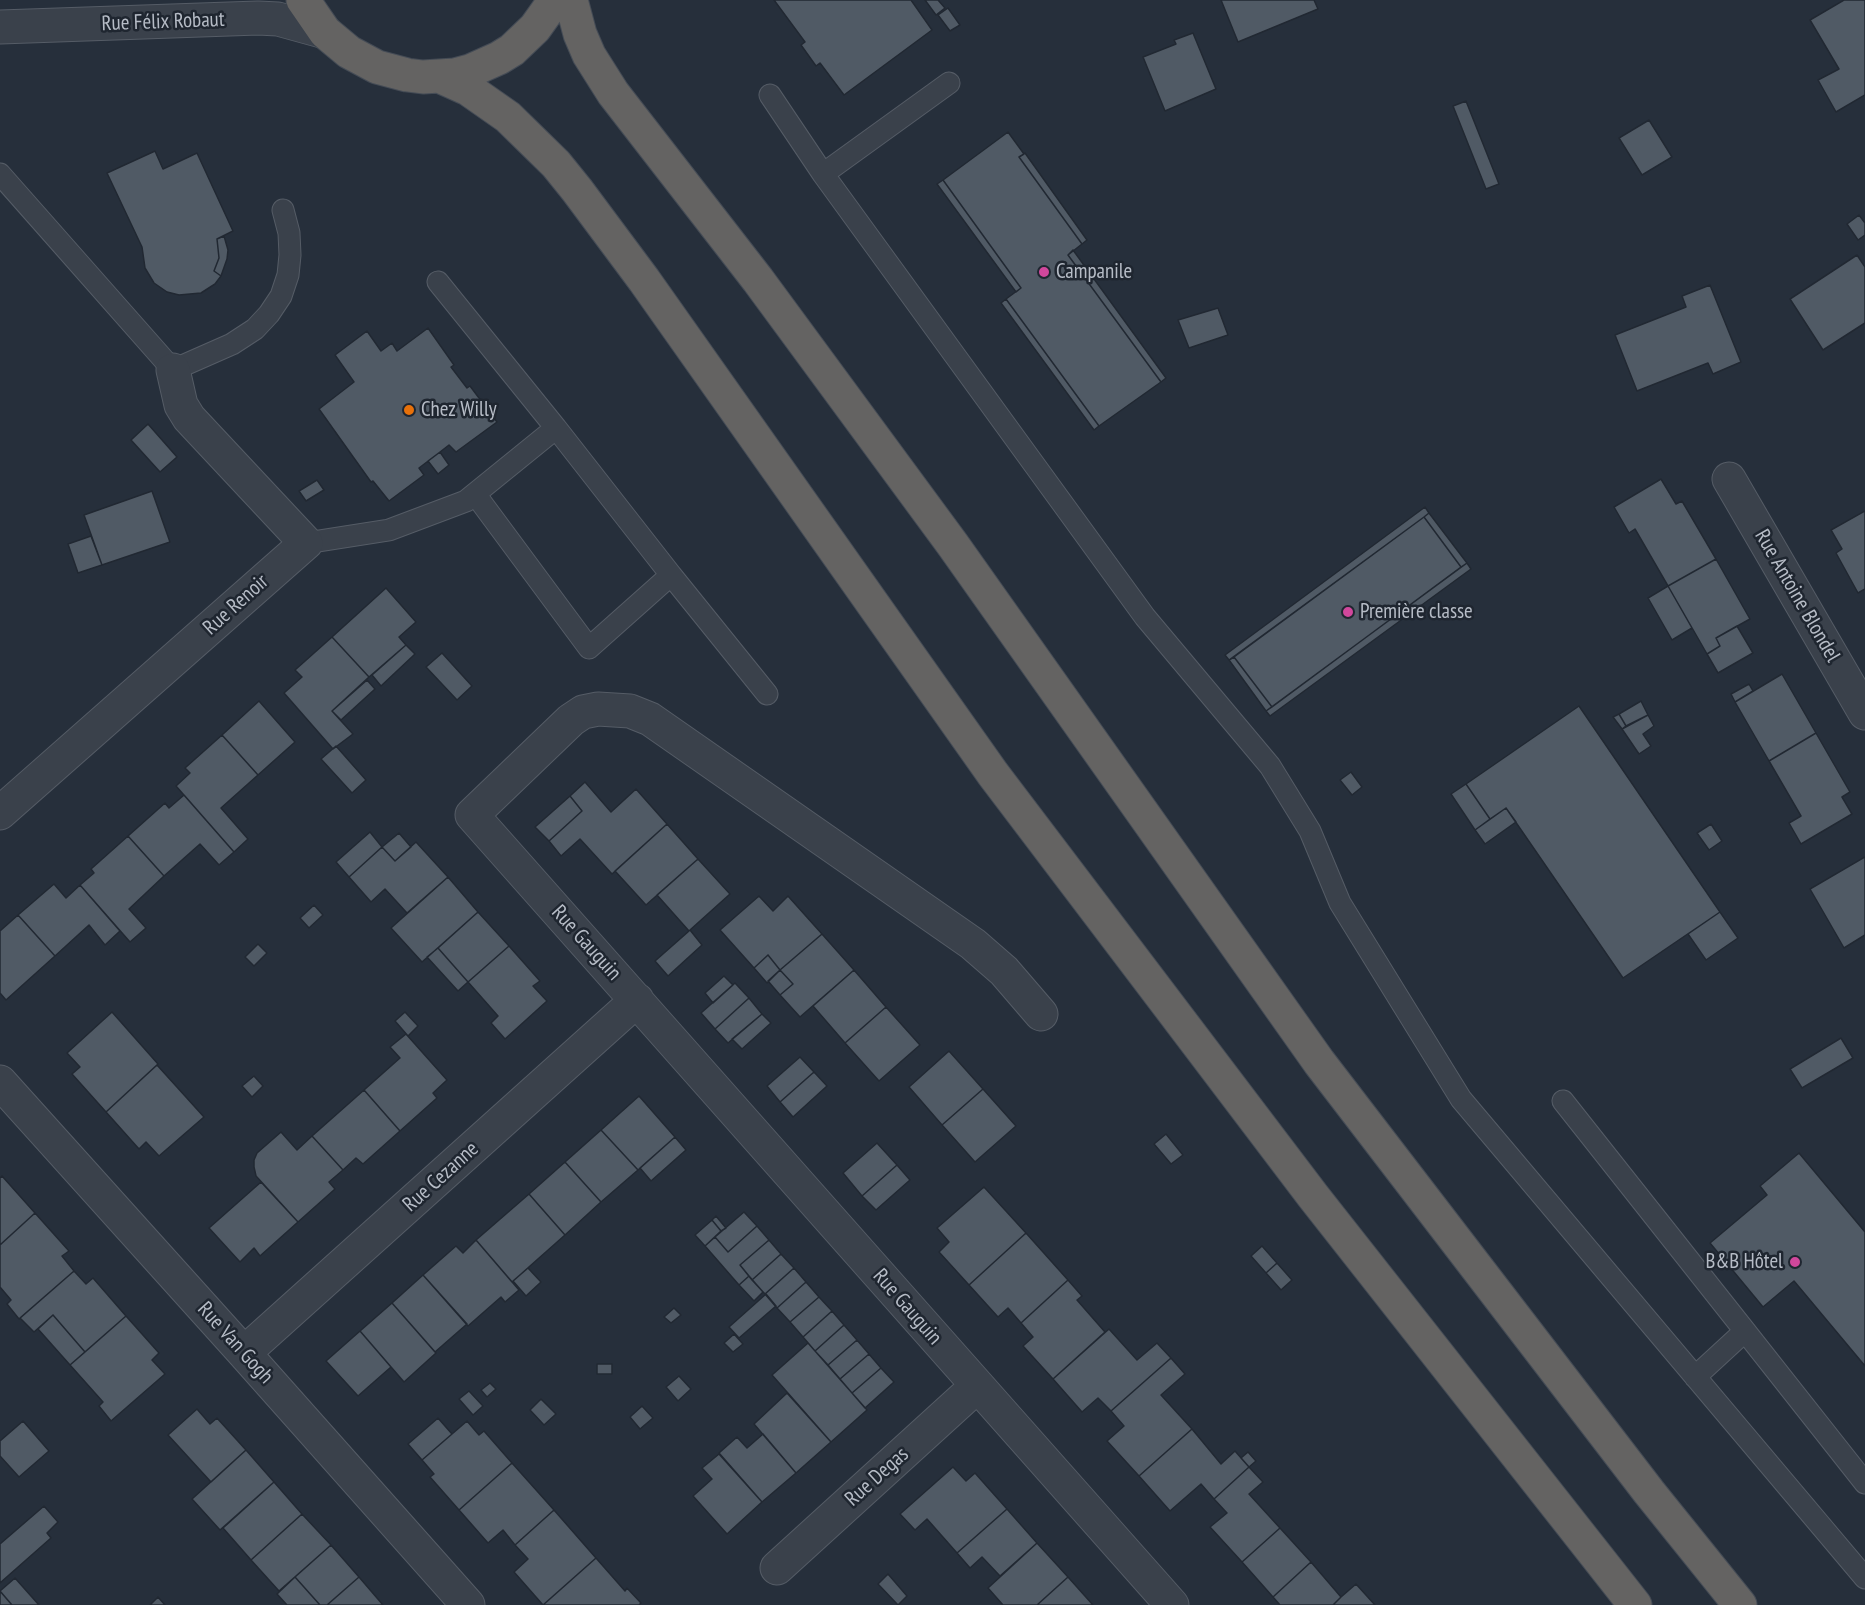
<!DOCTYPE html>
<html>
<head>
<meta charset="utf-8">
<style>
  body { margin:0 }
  canvas { display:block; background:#262f3b }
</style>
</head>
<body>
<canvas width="1865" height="1605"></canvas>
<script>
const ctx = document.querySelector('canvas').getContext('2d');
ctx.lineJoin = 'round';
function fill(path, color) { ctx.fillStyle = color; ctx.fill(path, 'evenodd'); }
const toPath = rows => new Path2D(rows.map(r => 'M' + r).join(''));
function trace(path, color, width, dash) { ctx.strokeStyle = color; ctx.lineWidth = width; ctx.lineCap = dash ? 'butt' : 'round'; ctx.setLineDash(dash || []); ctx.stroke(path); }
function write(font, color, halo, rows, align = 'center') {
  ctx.font = font + ' "PT Sans Narrow",sans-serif'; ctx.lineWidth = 5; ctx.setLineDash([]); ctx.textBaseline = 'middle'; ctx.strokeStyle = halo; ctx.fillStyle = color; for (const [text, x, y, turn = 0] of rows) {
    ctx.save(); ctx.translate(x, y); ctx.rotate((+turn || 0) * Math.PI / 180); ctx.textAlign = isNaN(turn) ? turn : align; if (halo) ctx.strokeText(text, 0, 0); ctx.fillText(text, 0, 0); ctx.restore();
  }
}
const building = toPath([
  [774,0,911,0,932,30,844,95,820,63,816,66,801,45,805,42,774,0],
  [925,0,938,0,945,8,936,15,925,0],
  [1221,0,1314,0,1318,9,1238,42,1221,0],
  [1844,0,1865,0,1865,95,1836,112,1818,80,1839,69,1810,20,1844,0],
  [948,8,960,25,950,31,938,15,948,8],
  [1193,33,1216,89,1165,111,1143,57,1176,44,1174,40,1193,33],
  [1466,101,1499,184,1486,189,1453,106,1466,101],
  [1649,120,1672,157,1642,175,1619,138,1649,120],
  [1008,132,1024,154,1019,157,1082,244,1068,255,1161,382,1099,426,1006,299,1021,288,943,180,1008,132],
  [155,151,163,169,197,153,233,231,217,239,219,258,214,271,221,276,215,284,201,293,179,295,167,292,154,283,145,268,142,247,107,173,155,151],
  [1025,153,1087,240,1082,244,1019,157,1025,153],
  [943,180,1021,288,1016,292,937,184,943,180],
  [1859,215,1865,223,1865,235,1858,240,1847,224,1859,215],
  [224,236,228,250,227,259,221,276,214,271,219,258,217,239,224,236],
  [1073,250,1166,378,1161,382,1068,255,1073,250],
  [1857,255,1865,267,1865,323,1823,350,1790,299,1857,255],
  [1710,285,1741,362,1713,374,1708,363,1637,391,1615,335,1686,307,1682,296,1710,285],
  [1006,299,1099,426,1094,430,1001,303,1006,299],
  [1218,308,1228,335,1189,348,1178,320,1218,308],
  [428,328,454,365,451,367,467,388,470,386,497,422,456,452,449,445,440,452,419,468,424,475,389,501,373,481,371,482,319,409,354,382,335,355,367,331,381,351,392,343,397,351,428,328],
  [148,424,177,457,160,472,131,440,148,424],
  [440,452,449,465,438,474,428,461,440,452],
  [1661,479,1676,504,1682,501,1716,559,1668,586,1635,529,1629,533,1614,507,1661,479],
  [317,480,324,490,306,501,299,491,317,480],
  [152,491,170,542,102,565,84,515,152,491],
  [1425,507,1429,513,1424,517,1229,660,1225,655,1425,507],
  [1865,511,1865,589,1858,593,1836,553,1842,549,1831,530,1865,511],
  [1429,513,1467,563,1461,567,1424,517,1429,513],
  [1424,517,1461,567,1272,707,1234,657,1424,517],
  [91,536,102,565,78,573,68,544,91,536],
  [1716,559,1750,619,1716,638,1720,646,1707,654,1668,586,1716,559],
  [1467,563,1471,569,1270,716,1266,711,1467,563],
  [1668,586,1692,628,1672,640,1648,598,1668,586],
  [386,588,416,622,399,637,406,645,369,677,332,637,386,588],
  [1737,626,1753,653,1718,673,1707,654,1720,646,1716,638,1737,626],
  [332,637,369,677,332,711,353,734,333,749,284,693,302,677,295,670,332,637],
  [406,645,415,654,381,686,372,675,406,645],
  [442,653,472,686,457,700,426,667,442,653],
  [1234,657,1272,707,1266,711,1229,660,1234,657],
  [1782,674,1816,733,1769,761,1735,702,1782,674],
  [367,680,375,689,341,720,332,711,367,680],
  [1749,684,1753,691,1735,702,1731,694,1749,684],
  [259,701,295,742,258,775,222,735,259,701],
  [1641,701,1648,715,1626,726,1619,714,1641,701],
  [1579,706,1720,912,1623,978,1506,808,1490,819,1466,784,1579,706],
  [1619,714,1626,726,1622,729,1613,717,1619,714],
  [1648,715,1654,726,1643,734,1651,746,1639,754,1622,729,1648,715],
  [1816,733,1850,792,1842,797,1852,814,1801,844,1789,823,1801,816,1769,761,1816,733],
  [222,735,258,775,221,808,248,839,234,852,176,786,190,773,185,768,222,735],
  [336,746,366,780,352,793,321,759,336,746],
  [1351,772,1362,787,1352,795,1340,780,1351,772],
  [585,782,611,812,636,789,667,824,612,874,580,839,561,856,549,841,582,811,570,796,585,782],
  [1466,784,1490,819,1475,830,1451,794,1466,784],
  [184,795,234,852,219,865,200,844,164,876,128,836,165,803,169,808,184,795],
  [570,796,582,811,549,841,535,827,570,796],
  [1506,808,1516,822,1485,844,1475,830,1506,808],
  [667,824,698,859,646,905,615,871,667,824],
  [1711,824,1722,841,1709,850,1697,833,1711,824],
  [370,832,382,847,349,877,336,862,370,832],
  [399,833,411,847,395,861,382,847,399,833],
  [128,836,164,876,129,909,146,928,130,942,80,885,94,873,91,869,128,836],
  [416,842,448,877,407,913,385,889,371,902,349,877,382,847,395,861,416,842],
  [1865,857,1865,935,1844,948,1810,889,1865,857],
  [698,859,730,894,690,930,702,945,668,976,655,961,689,931,657,895,698,859],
  [448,877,478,912,422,962,391,928,448,877],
  [54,884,66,898,80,885,120,931,105,945,89,925,55,956,18,915,54,884],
  [759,896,773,911,788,896,822,934,780,970,768,955,754,968,720,930,759,896],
  [314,905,323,915,309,928,300,918,314,905],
  [478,912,509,946,468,982,438,948,478,912],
  [1720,912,1738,938,1706,960,1688,934,1720,912],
  [18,915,55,956,6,1000,0,993,0,931,18,915],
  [822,934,854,970,800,1017,780,995,793,984,780,970,822,934],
  [258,944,267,953,254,966,245,957,258,944],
  [509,946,540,981,533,986,547,1001,505,1039,491,1023,498,1016,468,982,509,946],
  [438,948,468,982,458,991,427,957,438,948],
  [768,955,780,970,767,983,754,968,768,955],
  [780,970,793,984,780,995,768,981,780,970],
  [854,970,886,1007,845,1043,813,1006,854,970],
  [724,976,733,985,713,1003,705,993,724,976],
  [735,983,749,998,715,1029,701,1013,735,983],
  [749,998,762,1014,728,1043,715,1029,749,998],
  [886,1007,920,1045,879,1081,845,1043,886,1007],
  [112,1012,158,1064,106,1112,72,1074,80,1067,67,1053,112,1012],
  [405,1012,418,1026,408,1036,395,1021,405,1012],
  [762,1014,771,1023,742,1049,732,1039,762,1014],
  [406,1034,447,1080,433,1093,437,1098,400,1131,364,1090,400,1058,390,1047,406,1034],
  [1841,1038,1853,1058,1802,1088,1790,1069,1841,1038],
  [949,1051,983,1089,942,1125,909,1087,949,1051],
  [800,1057,814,1072,780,1102,767,1086,800,1057],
  [157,1065,204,1117,159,1156,146,1142,139,1149,106,1112,157,1065],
  [814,1072,827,1086,793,1117,780,1102,814,1072],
  [254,1076,263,1086,252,1097,242,1086,254,1076],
  [983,1089,1016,1126,975,1162,942,1125,983,1089],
  [364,1090,400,1131,363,1164,356,1158,343,1170,312,1136,364,1090],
  [639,1096,675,1137,638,1170,601,1130,639,1096],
  [601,1130,638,1170,601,1202,565,1162,601,1130],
  [281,1132,297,1150,312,1136,343,1170,329,1182,335,1189,298,1222,256,1176,254,1167,254,1160,257,1153,281,1132],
  [1166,1134,1183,1155,1171,1164,1154,1144,1166,1134],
  [675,1137,686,1150,651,1181,640,1168,675,1137],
  [877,1143,897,1165,862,1196,843,1173,877,1143],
  [1799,1153,1865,1232,1865,1366,1794,1281,1763,1307,1710,1243,1767,1195,1760,1186,1799,1153],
  [565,1162,601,1202,565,1235,529,1194,565,1162],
  [897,1165,910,1180,876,1210,862,1196,897,1165],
  [2,1176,35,1213,0,1245,0,1178,2,1176],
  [261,1182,298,1222,260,1256,254,1248,240,1262,209,1228,261,1182],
  [984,1187,1026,1233,969,1285,939,1252,949,1242,937,1228,984,1187],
  [529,1194,565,1235,512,1282,476,1240,529,1194],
  [744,1212,757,1226,728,1252,715,1237,744,1212],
  [35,1213,69,1251,62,1256,74,1271,19,1319,7,1304,11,1300,0,1287,0,1245,35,1213],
  [716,1216,726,1228,721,1231,712,1220,716,1216],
  [712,1220,721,1231,705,1246,695,1235,712,1220],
  [757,1226,769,1240,740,1265,749,1276,739,1285,705,1246,715,1237,728,1252,757,1226],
  [1026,1233,1068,1280,1021,1323,1008,1308,998,1317,969,1285,1026,1233],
  [476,1240,519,1290,505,1302,501,1297,468,1326,423,1275,456,1246,463,1253,476,1240],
  [769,1240,781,1254,752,1280,740,1265,769,1240],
  [1262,1246,1277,1263,1266,1273,1251,1256,1262,1246],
  [781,1254,794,1268,765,1294,752,1280,781,1254],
  [1277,1263,1292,1280,1281,1290,1266,1273,1277,1263],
  [528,1268,541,1282,526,1296,513,1281,528,1268],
  [794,1268,806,1282,777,1308,765,1294,794,1268],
  [74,1271,86,1284,93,1278,126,1316,85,1352,53,1315,34,1332,20,1318,74,1271],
  [423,1275,467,1324,435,1352,392,1303,423,1275],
  [749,1276,763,1292,754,1301,739,1285,749,1276],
  [1068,1280,1082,1296,1077,1300,1105,1332,1053,1379,1023,1346,1033,1337,1021,1323,1068,1280],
  [806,1282,819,1297,790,1322,777,1308,806,1282],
  [766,1294,776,1306,739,1338,729,1327,766,1294],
  [819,1297,832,1311,803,1337,790,1322,819,1297],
  [392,1303,436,1353,404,1382,360,1331,392,1303],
  [674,1308,681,1315,671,1323,664,1317,674,1308],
  [832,1311,844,1325,815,1351,803,1337,832,1311],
  [53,1315,85,1352,70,1365,38,1329,53,1315],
  [126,1316,159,1353,152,1360,165,1374,111,1421,99,1406,103,1402,70,1365,126,1316],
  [844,1325,857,1340,828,1365,815,1351,844,1325],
  [1109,1329,1137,1360,1157,1343,1171,1358,1111,1411,1098,1398,1082,1412,1053,1379,1109,1329],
  [360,1331,391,1367,358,1396,326,1361,360,1331],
  [734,1334,743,1344,733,1352,724,1343,734,1334],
  [857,1340,869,1354,840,1379,828,1365,857,1340],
  [808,1343,867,1410,831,1442,772,1375,808,1343],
  [869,1354,881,1368,852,1393,840,1379,869,1354],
  [1171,1358,1185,1374,1161,1395,1192,1429,1139,1476,1107,1441,1124,1426,1111,1411,1171,1358],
  [597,1364,612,1364,612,1374,597,1374,597,1364],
  [881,1368,894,1382,865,1408,852,1393,881,1368],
  [679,1376,691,1389,678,1401,666,1387,679,1376],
  [490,1383,496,1389,487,1397,481,1390,490,1383],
  [469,1391,483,1406,473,1415,459,1399,469,1391],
  [787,1393,831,1442,796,1473,754,1424,787,1393],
  [541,1399,556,1414,544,1425,530,1410,541,1399],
  [642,1406,653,1418,640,1429,630,1417,642,1406],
  [197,1409,210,1424,217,1418,246,1450,211,1482,168,1435,197,1409],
  [438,1418,452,1434,422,1460,408,1444,438,1418],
  [23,1421,49,1451,19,1477,0,1456,0,1441,23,1421],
  [467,1421,479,1435,484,1431,512,1463,459,1510,430,1477,434,1474,422,1460,467,1421],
  [1192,1429,1221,1464,1235,1451,1249,1467,1214,1499,1201,1484,1170,1511,1139,1476,1192,1429],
  [763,1434,796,1473,762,1502,719,1453,737,1437,747,1448,763,1434],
  [246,1450,274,1482,220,1530,192,1499,246,1450],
  [1248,1452,1256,1461,1249,1467,1241,1458,1248,1452],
  [719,1454,762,1502,727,1534,693,1496,712,1479,702,1468,719,1454],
  [512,1463,554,1510,515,1545,503,1530,488,1543,459,1510,512,1463],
  [953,1467,966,1481,975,1473,1007,1509,957,1553,927,1519,915,1530,900,1514,953,1467],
  [1249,1467,1263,1482,1249,1494,1280,1528,1242,1562,1210,1527,1227,1513,1214,1499,1249,1467],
  [274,1482,302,1514,251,1560,223,1528,274,1482],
  [44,1506,58,1522,47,1533,51,1538,0,1583,0,1544,44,1506],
  [1007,1509,1037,1543,1000,1576,982,1557,970,1568,957,1553,1007,1509],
  [554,1510,596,1558,543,1605,514,1572,528,1559,515,1545,554,1510],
  [302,1514,331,1545,279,1591,251,1560,302,1514],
  [1280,1528,1311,1562,1273,1597,1242,1562,1280,1528],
  [1037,1543,1068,1577,1037,1605,1003,1605,988,1588,1037,1543],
  [331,1545,359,1577,327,1605,320,1605,295,1577,331,1545],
  [596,1558,625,1591,627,1588,641,1603,639,1605,543,1605,596,1558],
  [1311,1562,1341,1597,1333,1605,1280,1605,1273,1597,1311,1562],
  [888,1574,907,1596,898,1605,878,1584,888,1574],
  [295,1577,320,1605,287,1605,277,1594,295,1577],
  [359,1577,383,1605,327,1605,359,1577],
  [1068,1577,1093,1605,1037,1605,1068,1577],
  [15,1578,39,1605,12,1605,0,1591,15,1578],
  [1356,1584,1375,1605,1333,1605,1341,1597,1356,1584],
  [0,1591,12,1605,0,1605,0,1591],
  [158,1597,165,1605,150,1605,158,1597]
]);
fill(building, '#505a65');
trace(building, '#212832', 1.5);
const service = toPath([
  [770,95,823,174,1145,617,1270,766,1310,831,1340,903,1461,1099,1865,1578],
  [0,174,173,370,232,344,255,329,269,314,281,296,288,275,290,255,289,233,283,210],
  [823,174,949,83],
  [475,494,589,648,671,575,556,428],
  [306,543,389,530,466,501,556,428,438,282],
  [671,575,767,694],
  [1563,1101,1745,1331],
  [1695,1377,1745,1331,1865,1483]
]);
const minor = toPath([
  [1729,479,1865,713],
  [0,813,306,543,189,418,181,405,173,370],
  [1041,1014,1004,971,973,944,650,719,630,711,598,709,583,712,571,720,472,815,1172,1605],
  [0,1082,244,1353,468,1605],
  [244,1353,637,1000],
  [777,1568,977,1386]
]);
const tertiary = toPath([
  [0,27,258,18,278,19,325,32]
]);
const trunk = toPath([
  [303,0,325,32,349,52,377,67,407,75,423,77,455,75,470,71,499,58,512,50,535,28,555,0],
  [571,0,580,34,589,55,613,93,758,280,953,545,1319,1062,1649,1492,1740,1605],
  [439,76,468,89,508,117,556,164,577,190,644,280,993,774,1313,1196,1635,1605]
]);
trace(service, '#555c66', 23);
trace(minor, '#555c66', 35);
trace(tertiary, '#555c66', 35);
trace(trunk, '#454c56', 35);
trace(service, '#3a414b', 21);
trace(minor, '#3a414b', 33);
trace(tertiary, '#3a414b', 33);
trace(trunk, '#646362', 33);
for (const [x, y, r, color] of [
  [1044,272,6,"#d1479c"],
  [409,410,6,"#e8710a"],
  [1348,612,6,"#d1479c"],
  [1795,1262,6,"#d1479c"]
]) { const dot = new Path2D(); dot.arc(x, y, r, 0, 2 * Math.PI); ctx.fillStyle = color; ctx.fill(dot); trace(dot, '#1f2630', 2); }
write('21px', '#b6bcc6', '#1f2630', [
  ["Rue Félix Robaut",163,22,-2],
  ["Rue Antoine Blondel",1797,596,60],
  ["Rue Renoir",236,605,-42],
  ["Rue Gauguin",586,943,48],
  ["Rue Cezanne",441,1177,-42],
  ["Rue Gauguin",907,1307,49],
  ["Rue Van Gogh",235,1343,48],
  ["Rue Degas",877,1477,-42]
]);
write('21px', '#b6bcc6', '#1f2630', [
  ["Campanile",1056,272],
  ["Chez Willy",421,410],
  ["Première classe",1360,612],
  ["B&B Hôtel",1783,1262,"right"]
], 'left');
</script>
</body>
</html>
